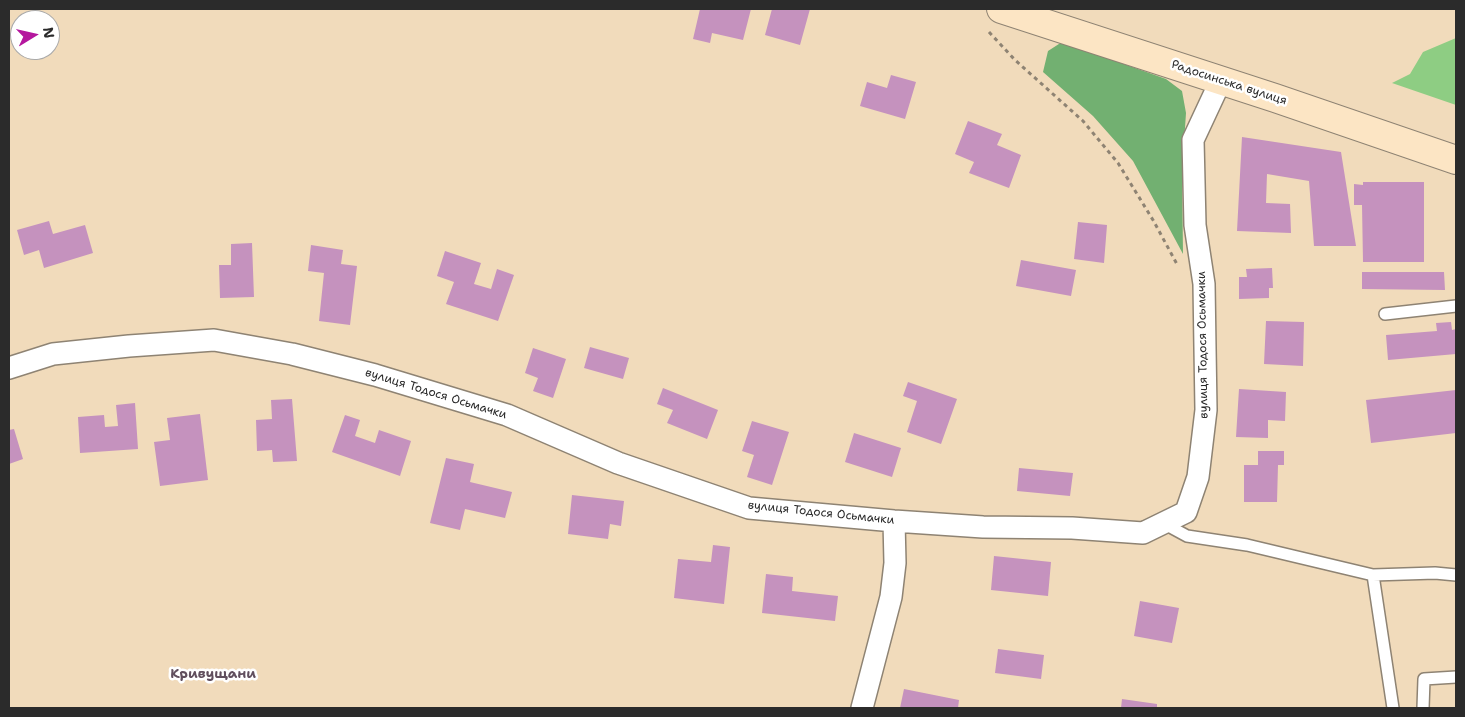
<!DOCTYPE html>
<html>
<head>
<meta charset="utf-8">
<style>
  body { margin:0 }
  #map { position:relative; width:1465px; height:717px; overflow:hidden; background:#f1dbbb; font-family:"Shantell Sans",sans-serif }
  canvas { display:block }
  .frame { position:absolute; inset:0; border:10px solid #2b2b2b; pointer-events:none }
  .north { position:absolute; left:10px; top:10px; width:50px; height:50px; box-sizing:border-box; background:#fff; border:1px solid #aaa; border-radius:50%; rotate:81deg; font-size:14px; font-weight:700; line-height:20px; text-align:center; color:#2b2b2b }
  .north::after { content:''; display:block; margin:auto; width:18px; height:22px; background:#b5179e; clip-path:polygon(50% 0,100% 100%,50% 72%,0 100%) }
</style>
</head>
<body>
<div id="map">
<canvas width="1465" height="717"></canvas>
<div class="frame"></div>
<div class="north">N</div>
</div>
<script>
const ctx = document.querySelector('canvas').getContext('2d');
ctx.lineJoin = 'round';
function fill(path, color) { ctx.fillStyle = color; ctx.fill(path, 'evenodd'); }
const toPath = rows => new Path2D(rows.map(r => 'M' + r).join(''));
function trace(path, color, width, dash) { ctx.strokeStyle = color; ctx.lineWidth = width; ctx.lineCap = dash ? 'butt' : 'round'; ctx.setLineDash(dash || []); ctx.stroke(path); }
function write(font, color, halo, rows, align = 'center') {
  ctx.font = font + ' "Shantell Sans",sans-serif'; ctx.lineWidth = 5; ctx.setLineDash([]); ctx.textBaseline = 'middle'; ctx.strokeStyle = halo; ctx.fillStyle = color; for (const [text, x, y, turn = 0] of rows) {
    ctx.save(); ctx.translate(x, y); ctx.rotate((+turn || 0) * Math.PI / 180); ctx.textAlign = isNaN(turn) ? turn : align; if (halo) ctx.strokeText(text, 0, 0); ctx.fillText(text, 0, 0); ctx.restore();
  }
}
fill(toPath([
  [1456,38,1456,105,1392,83,1410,74,1423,52]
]), '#8ecd83');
fill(toPath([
  [1062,42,1166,79,1182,91,1186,113,1182,172,1183,254,1133,161,1093,116,1043,72,1048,51]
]), '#72b071');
fill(toPath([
  [700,9,751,9,743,40,712,33,710,43,693,39],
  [772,9,810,9,800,45,765,35],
  [891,75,916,82,905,119,860,106,867,82,887,88],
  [968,121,1002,134,997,145,1021,155,1009,188,969,173,974,162,955,154],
  [1242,137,1341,152,1356,246,1314,246,1309,181,1267,174,1266,203,1290,204,1291,233,1237,231],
  [1363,182,1424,182,1424,262,1363,262,1362,205,1354,205,1354,184,1363,185],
  [49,221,53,234,85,225,93,253,44,268,39,250,24,255,17,230],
  [1078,222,1107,225,1104,263,1074,259],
  [252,243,254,297,220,298,219,265,231,265,231,244],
  [311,245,343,250,341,264,357,266,350,325,319,321,324,273,308,271],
  [445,251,481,263,474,284,491,289,497,269,514,275,498,321,446,304,454,282,437,276],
  [1021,260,1076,270,1071,296,1016,286],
  [1272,268,1273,288,1269,288,1269,298,1239,299,1239,277,1247,277,1246,269],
  [1362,272,1444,272,1445,290,1362,289],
  [1266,321,1304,322,1303,366,1264,364],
  [1451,322,1452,330,1456,329,1456,354,1388,360,1386,335,1437,331,1436,323],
  [590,347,629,358,623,379,584,368],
  [533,348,566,359,553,398,533,391,538,378,525,373],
  [908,382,957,399,941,444,907,432,917,401,903,396],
  [663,388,718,410,707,439,667,423,673,410,657,404],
  [1239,389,1286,392,1285,421,1268,420,1268,438,1236,437],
  [1456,390,1456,433,1371,443,1366,400],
  [292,399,297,461,273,462,272,450,257,451,256,420,272,419,271,400],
  [135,403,138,449,80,453,78,417,104,415,105,427,118,426,116,405],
  [200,414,208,480,160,486,154,442,170,440,167,418],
  [345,415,360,420,355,436,375,443,379,430,411,441,400,476,332,452],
  [752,421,789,432,772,485,747,477,754,455,742,451],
  [14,429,23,459,9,464,9,430],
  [854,433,901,448,892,477,845,462],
  [1258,451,1284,451,1284,465,1278,465,1277,502,1244,502,1244,465,1258,465],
  [446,458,474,464,470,482,512,492,505,518,465,509,460,530,430,523],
  [1019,468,1073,473,1070,496,1017,491],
  [572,495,624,501,621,526,610,524,608,539,568,534],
  [713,545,730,547,724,604,674,598,678,559,711,562],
  [994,556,1051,562,1048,596,991,590],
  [766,574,793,577,792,591,838,596,835,621,762,613],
  [1140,601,1179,608,1172,643,1134,636],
  [998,649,1044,655,1041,679,995,673],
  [904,689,959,700,958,708,900,708],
  [1122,699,1157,704,1157,708,1121,708]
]), '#c592be');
const lane = toPath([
  [1385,314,1456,306],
  [1163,523,1187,536,1247,545,1373,575,1393,708],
  [1373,575,1435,573,1456,575],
  [1423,708,1424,679,1456,677]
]);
const street = toPath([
  [9,368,53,354,129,346,214,340,292,354,375,375,507,415,618,463,749,508,894,521,983,527,1072,528,1143,533,1186,512,1198,477,1206,410,1205,348,1204,284,1195,225,1193,140,1221,80],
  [862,708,891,597,895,563,894,521]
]);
const secondary = toPath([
  [1001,9,1275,98,1456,160]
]);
trace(lane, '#8e8373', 14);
trace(street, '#8e8373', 24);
trace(secondary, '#8e8373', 30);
trace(toPath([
  [989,32,1015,60,1083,121,1118,163,1153,220,1178,266]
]), '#8e8373', 3, [4, 4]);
trace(lane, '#fff', 11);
trace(street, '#fff', 21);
trace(secondary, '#fce5c4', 28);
write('12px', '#2b2b2b', '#fff', [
  ["Радосинська вулиця",1229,83,18],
  ["вулиця Тодося Осьмачки",1203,345,-91],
  ["вулиця Тодося Осьмачки",436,394,17],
  ["вулиця Тодося Осьмачки",821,513,6]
]);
write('bold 14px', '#614f5e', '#fff', [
  ["Кривущани",213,674]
]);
</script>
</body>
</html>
